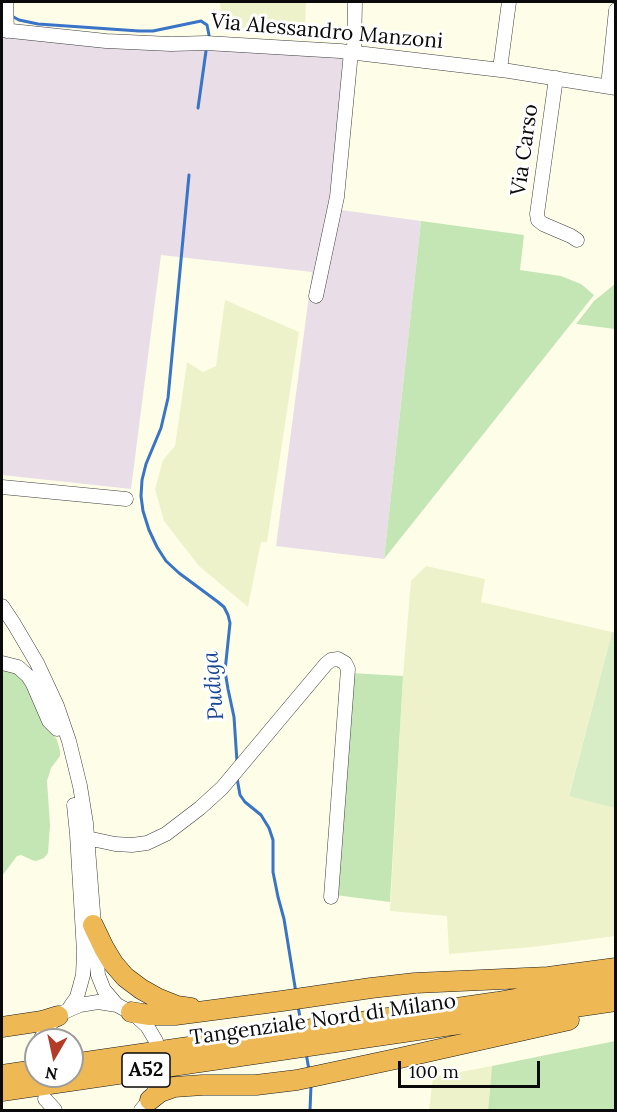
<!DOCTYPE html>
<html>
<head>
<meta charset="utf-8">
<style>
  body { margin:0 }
  #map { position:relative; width:617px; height:1112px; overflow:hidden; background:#fefee8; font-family:Lora,serif }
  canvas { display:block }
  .frame { position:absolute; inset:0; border:3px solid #0a0a0a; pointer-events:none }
  .north { position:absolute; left:24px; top:1028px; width:60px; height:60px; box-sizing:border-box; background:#fff; border:2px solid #9d9d9d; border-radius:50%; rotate:189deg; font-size:16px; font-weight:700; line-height:24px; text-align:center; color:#0a0a0a }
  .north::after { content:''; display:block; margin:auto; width:21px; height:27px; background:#b33c29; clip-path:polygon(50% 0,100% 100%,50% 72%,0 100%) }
  .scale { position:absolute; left:398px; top:1061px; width:142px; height:27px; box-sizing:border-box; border:3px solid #0a0a0a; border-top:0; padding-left:8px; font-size:18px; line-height:21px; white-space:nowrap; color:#0a0a0a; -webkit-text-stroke:4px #fff; paint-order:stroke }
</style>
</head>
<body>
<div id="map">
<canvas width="617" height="1112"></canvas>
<div class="frame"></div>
<div class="north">N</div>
<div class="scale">100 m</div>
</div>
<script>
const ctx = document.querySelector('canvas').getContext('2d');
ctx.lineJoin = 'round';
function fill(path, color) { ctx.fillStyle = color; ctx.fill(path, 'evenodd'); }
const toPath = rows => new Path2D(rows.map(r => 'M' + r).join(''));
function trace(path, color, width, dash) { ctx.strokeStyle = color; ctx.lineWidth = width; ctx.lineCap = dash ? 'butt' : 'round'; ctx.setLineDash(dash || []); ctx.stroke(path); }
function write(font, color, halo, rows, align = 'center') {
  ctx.font = font + ' Lora,serif'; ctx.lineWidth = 6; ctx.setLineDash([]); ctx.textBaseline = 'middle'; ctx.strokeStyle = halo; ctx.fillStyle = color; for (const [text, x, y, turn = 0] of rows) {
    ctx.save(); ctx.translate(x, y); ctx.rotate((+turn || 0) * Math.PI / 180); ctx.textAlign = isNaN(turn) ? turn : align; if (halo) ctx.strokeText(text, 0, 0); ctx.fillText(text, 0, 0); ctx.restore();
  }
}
fill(toPath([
  [2,35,343,57,337,197,334,209,421,221,384,559,276,546,312,272,161,255,131,489,2,475]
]), '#e9dee8');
fill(toPath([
  [209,2,306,2,305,29,222,29,220,3],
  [225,300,299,332,267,542,261,542,248,607,199,566,164,521,155,489,163,460,175,446,187,362,203,372,216,366],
  [426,566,485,579,481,602,612,632,569,795,615,808,615,936,533,947,449,954,447,916,390,911,403,676,411,581],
  [492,1066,488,1110,429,1110,433,1077]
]), '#eef2ca');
fill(toPath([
  [421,221,524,235,520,270,561,276,581,284,594,295,384,559],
  [615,284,615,329,576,324,594,301],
  [2,668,22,675,49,728,57,740,60,751,60,756,51,768,47,781,50,825,48,853,44,858,36,861,32,860,21,855,17,856,2,876],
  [351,673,403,676,390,902,335,895],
  [615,1041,615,1110,488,1110,492,1066]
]), '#c4e6b4');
fill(toPath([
  [612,632,616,633,615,808,569,796]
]), '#d8edc5');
trace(toPath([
  [10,15,19,20,38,24,139,31,153,31,201,21,207,25,209,35],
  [198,108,206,51],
  [189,175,168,398,161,428,146,464,142,480,141,496,143,511,149,530,157,547,166,561,179,573,218,602,224,607,228,615,230,623,225,671,228,689,234,717,237,762],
  [237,778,240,795,245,802,261,815,269,828,273,840,273,872,278,897,284,919,296,993],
  [298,1006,301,1023],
  [306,1053,309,1070],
  [310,1110,311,1085]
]), '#3974c7', 3);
const minor = toPath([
  [6,2,7,31],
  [2,30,106,41,171,44,206,43,340,51,509,71,616,88],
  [354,52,355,2],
  [500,69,509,2],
  [556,78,537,214,538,220,543,224,571,236,577,240],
  [608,86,616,10],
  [316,296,337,197,351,52],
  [2,487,126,499],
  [2,606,14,624,37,663,57,706,69,741,80,786,86,823,98,975,104,990,117,1005],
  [2,663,18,667,28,676,33,684,49,721,57,729],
  [87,838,115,844,132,845,147,843,166,834,200,808,222,788,326,664,331,660,338,659,345,663,348,669,331,897],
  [68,1010,77,997,83,975,84,952,77,834,74,805],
  [40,1040,50,1024,64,1012,80,1005,98,1002,117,1005,134,1014,147,1026,156,1041],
  [35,1058,36,1052],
  [45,1099,55,1110],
  [141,1110,152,1097,159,1080]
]);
const highway = toPath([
  [93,925,104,948,113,963,125,977,141,989,157,998,177,1006,191,1008],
  [131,1012,150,1015,175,1015,282,1001,371,988,415,983,548,977,616,968],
  [2,1027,42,1021,58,1016],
  [72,1064,498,1002,616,981],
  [2,1075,36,1070],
  [2,1091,616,1001],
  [150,1100,160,1092,174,1087,203,1085,256,1085,297,1080,400,1058,569,1020]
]);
trace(minor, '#3d3d3d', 15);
trace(highway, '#1b1b1b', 21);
trace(minor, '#fff', 14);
trace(highway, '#eeb855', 20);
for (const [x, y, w] of [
  [146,1070,48]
]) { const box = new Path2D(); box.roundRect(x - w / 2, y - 17, w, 34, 4.5); ctx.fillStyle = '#fff'; ctx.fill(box); trace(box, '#0a0a0a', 1.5); }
write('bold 20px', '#0a0a0a', null, [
  ["A52",146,1070]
]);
write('21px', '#0a0a0a', '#fff', [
  ["Via Alessandro Manzoni",327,32,5],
  ["Via Carso",525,150,-82],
  ["Tangenziale Nord di Milano",323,1020,-8]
]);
write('italic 22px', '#1a4895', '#fff', [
  ["Pudiga",214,686,-95]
]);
</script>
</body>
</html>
